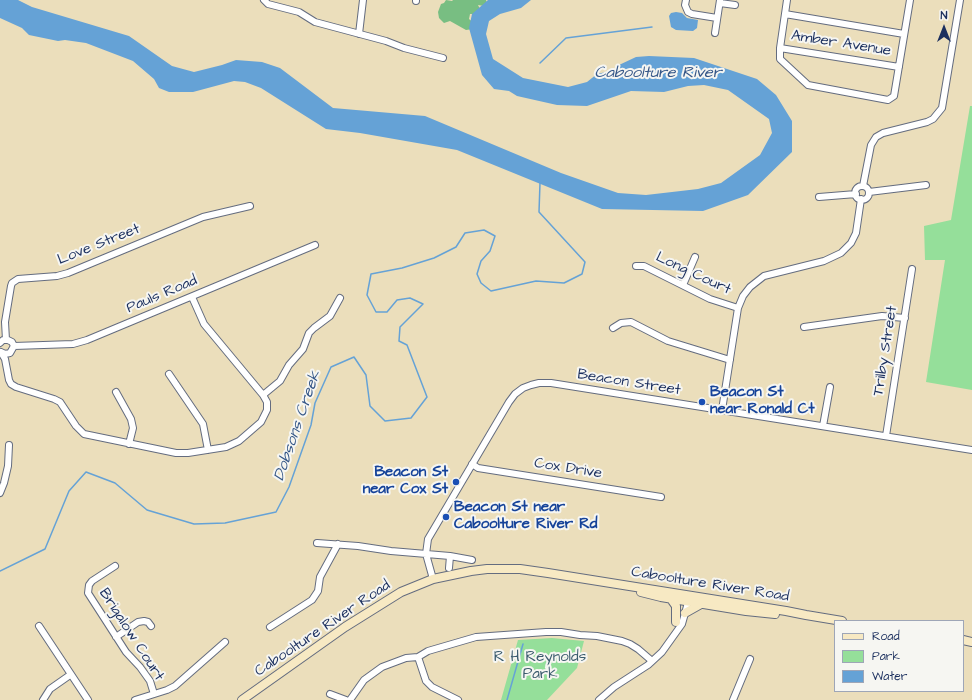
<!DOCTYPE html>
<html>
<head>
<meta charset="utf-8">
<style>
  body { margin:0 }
  #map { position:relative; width:972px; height:700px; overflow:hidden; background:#ebdebb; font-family:"Architects Daughter",sans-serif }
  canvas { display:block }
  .legend { position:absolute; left:834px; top:620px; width:130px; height:72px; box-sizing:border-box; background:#f6f6f2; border:1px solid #9ea6b7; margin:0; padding:5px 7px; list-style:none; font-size:12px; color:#1b2f5e }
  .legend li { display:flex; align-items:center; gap:8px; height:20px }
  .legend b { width:20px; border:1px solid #9ea6b7 }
  .north { position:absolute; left:924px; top:8px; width:40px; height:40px; -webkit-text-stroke:3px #f6f6f2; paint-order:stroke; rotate:0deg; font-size:11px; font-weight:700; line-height:16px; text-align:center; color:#1b2f5e }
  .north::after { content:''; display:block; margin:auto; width:14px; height:18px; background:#1b2f5e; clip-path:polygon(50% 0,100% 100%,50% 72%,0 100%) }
</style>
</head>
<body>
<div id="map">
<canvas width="972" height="700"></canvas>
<ul class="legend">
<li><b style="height:5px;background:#f7e9c3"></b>Road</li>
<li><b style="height:11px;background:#95df9a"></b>Park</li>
<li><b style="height:11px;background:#65a2d6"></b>Water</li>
</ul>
<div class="north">N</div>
</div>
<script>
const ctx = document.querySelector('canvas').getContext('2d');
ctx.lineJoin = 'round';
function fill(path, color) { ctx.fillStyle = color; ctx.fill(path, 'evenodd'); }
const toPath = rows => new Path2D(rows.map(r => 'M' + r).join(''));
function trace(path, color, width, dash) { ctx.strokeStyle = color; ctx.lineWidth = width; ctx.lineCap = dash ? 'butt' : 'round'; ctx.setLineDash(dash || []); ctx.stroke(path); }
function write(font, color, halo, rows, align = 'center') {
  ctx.font = font + ' "Architects Daughter",sans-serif'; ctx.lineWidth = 4; ctx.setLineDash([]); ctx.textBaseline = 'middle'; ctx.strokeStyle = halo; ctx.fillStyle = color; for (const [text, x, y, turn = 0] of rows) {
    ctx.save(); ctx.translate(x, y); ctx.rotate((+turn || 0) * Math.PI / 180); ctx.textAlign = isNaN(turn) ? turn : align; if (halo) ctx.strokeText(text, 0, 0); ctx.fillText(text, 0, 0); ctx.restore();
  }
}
fill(toPath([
  [970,106,972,106,972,390,926,382,945,260,925,260,924,226,951,220],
  [552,638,584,641,577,668,547,700,501,700,518,640]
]), '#95df9a');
fill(toPath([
  [446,0,452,1,453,0,486,0,487,3,484,6,478,5,480,9,476,14,470,14,469,19,475,24,473,29,466,30,450,21,444,23,439,18,438,12,441,4,444,3]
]), '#78be82');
fill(toPath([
  [0,0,18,0,32,7,129,36,172,66,194,72,222,65,236,60,262,62,280,68,333,108,425,116,561,173,618,193,646,195,698,189,721,183,760,155,772,133,769,119,728,90,704,85,688,86,664,92,631,91,587,106,557,105,517,96,509,91,494,89,482,75,469,28,472,14,488,0,531,0,521,8,500,14,489,21,486,34,493,59,523,78,568,87,587,82,597,74,615,70,619,65,636,57,649,56,694,58,757,79,776,95,792,121,792,152,748,195,703,211,602,209,457,150,360,133,326,129,261,88,245,82,234,81,193,92,169,92,159,88,154,79,133,61,86,43,65,40,58,41,29,35,22,28,0,18],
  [676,12,682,13,687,18,698,20,697,28,693,31,676,30,671,27,669,16,671,13]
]), '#65a2d6');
trace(toPath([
  [540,63,566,38,652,27],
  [0,571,45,549,69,491,86,472,115,483,147,510,194,524,225,523,276,512,289,487,311,425,315,403,331,367,354,357,366,375,370,406,385,421,411,418,427,397,407,345,399,341,400,327,423,304,410,298,397,300,387,312,376,312,367,295,371,274,402,268,434,258,456,247,465,233,484,230,495,236,490,251,481,261,477,274,481,283,491,291,536,281,564,283,582,274,585,262,539,212,540,183],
  [507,700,523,644]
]), '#65a2d6', 1.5);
const minor = toPath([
  [264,0,268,4,299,12,315,22,386,41,404,48,443,58],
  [416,0,416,1],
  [686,0,685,5,688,12,692,14,717,18],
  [787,0,780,48,780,59,808,85,888,100,894,96,910,0],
  [720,3,735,5],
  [785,14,904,34],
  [715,33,720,0],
  [359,34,363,0],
  [780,48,899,67],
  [863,186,871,145,876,137,883,133,927,122,933,119,942,108,960,0],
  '855 193a7 7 0 1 1 14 0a7 7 0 1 1-14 0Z',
  [869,192,926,185],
  [819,197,856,194],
  [636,266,644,266,710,299,738,308],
  [683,285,695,257],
  [804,327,882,316,905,318],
  [613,328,621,323,631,322,668,341,730,360],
  [6,340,5,322,11,286,12,283,18,279,57,276,68,273,203,217,250,206],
  [0,343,3,340,8,340,12,342,14,346,10,353,5,354,1,352],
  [14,346,73,344,87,340,315,245],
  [2,354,5,359,9,380,11,384,16,387,54,399,60,402,76,426,84,434,176,453,188,453,226,447,239,441,261,422,267,410,267,402,263,395,204,324,192,297],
  [169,374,203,424,208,450],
  [116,392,131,419,133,428,129,444],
  [263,395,280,381,289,365,303,349,309,333,314,328,330,316,340,298],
  [722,410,738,308,743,296,750,287,764,276,824,261,841,253,851,243,856,233,861,199],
  [823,426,830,387],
  [886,436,912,269],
  [472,464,478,468,661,497],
  [0,493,4,483,8,466,9,445],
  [317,543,358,546,391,551,450,556,472,560],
  [115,566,92,581,89,585,88,593,126,652,140,667,150,681,154,694],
  [449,568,450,556],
  [433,579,426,554,428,539,509,402,515,394,523,388,531,385,539,383,551,383,972,450],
  [39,626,88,700],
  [270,627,312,600,318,591,320,577,338,544],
  [116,637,138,622,144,621,148,622,151,626],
  [418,657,426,681,432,687,458,700],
  [330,694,346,700],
  [43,700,50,689,70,675],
  [135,700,167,690,175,686,225,642],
  [350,700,364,680,382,667,406,658,418,657,428,651,476,637,546,632,561,632,580,635,597,636,622,641,630,644,638,649,652,661],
  [599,700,614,687,648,665,662,652,682,624,689,599],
  [733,700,750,659]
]);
const secondary = toPath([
  [641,592,661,597,746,611,775,614],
  [671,599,676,606,676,622],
  [685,613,701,604],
  [963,640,972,642],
  [242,700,345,627,401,592,433,579,471,571,487,569,520,569,548,573,786,611,806,615,842,621]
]);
trace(minor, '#646c7f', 8);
trace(secondary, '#646c7f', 10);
trace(minor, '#fff', 6);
trace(secondary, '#f7e9c3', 8);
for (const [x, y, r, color] of [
  [702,402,4,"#1a4fb4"],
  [456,482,4,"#1a4fb4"],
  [446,517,4,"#1a4fb4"]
]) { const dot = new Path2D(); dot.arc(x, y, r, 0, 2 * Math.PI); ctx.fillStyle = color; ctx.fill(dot); trace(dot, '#f6f6f2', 1.5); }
write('15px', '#1b2f5e', '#f6f6f2', [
  ["Amber Avenue",841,44,9],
  ["Love Street",99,245,-22],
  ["Long Court",693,274,25],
  ["Pauls Road",162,295,-23],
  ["Trilby Street",886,351,-81],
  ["Beacon Street",629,383,9],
  ["Cox Drive",568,469,9],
  ["Caboolture River Road",710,585,9],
  ["Caboolture River Road",323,629,-34],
  ["Brigalow Court",131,635,57]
]);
write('bold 15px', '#164399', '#f6f6f2', [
  ["Beacon St",710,393],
  ["near Ronald Ct",710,410],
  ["Beacon St",448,473,"right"],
  ["near Cox St",448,490,"right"],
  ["Beacon St near",454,508],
  ["Caboolture River Rd",454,525]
], 'left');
write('15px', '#3a5b6d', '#f6f6f2', [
  ["R H Reynolds",540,658],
  ["Park",540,675]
]);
write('italic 16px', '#355788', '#f6f6f2', [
  ["Caboolture River",658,74],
  ["Dobsons Creek",298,426,-71]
]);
</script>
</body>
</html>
